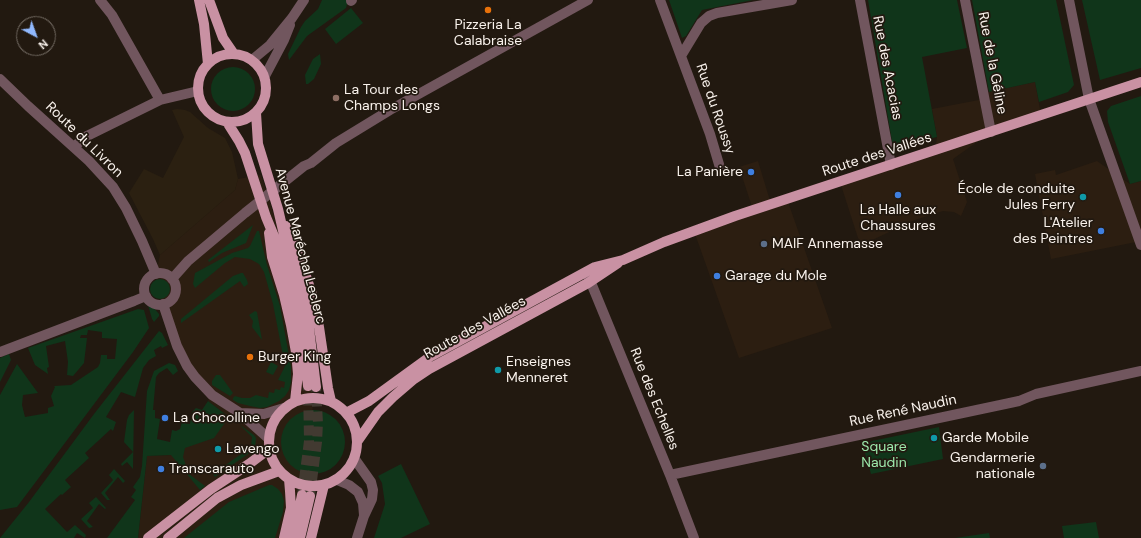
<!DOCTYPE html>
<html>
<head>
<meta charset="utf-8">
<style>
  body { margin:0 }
  #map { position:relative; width:1141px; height:538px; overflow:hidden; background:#221910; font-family:"DM Sans",sans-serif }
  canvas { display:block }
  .north { position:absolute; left:16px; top:16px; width:40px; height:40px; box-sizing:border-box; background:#221910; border:1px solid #787068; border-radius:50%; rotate:139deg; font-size:11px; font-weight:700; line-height:16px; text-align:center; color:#f9f2ec }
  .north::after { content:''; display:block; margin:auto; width:14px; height:18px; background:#90b8fd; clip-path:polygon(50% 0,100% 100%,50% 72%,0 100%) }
</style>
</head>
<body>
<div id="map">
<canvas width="1141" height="538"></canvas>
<div class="north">N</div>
</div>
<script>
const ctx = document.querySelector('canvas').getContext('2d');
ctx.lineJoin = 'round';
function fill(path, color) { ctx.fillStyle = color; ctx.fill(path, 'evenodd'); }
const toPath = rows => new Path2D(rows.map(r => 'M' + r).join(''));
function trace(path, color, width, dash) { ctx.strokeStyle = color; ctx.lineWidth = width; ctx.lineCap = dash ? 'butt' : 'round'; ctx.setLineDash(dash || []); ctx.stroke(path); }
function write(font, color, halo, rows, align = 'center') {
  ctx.font = font + ' "DM Sans",sans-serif'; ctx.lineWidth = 3.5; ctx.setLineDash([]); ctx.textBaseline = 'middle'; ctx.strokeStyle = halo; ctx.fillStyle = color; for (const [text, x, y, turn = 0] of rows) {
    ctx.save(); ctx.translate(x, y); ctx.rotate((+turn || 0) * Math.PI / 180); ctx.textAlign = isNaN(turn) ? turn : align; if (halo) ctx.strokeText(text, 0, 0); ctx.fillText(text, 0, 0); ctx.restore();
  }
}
fill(toPath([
  [1035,82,1041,115,991,132,953,159,967,202,961,216,954,212,943,211,915,220,870,241,866,242,861,241,858,238,840,182,935,150,937,137,932,109,984,99,983,93],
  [758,161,771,204,787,199,832,328,739,358,694,231,753,210,739,167],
  [1097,161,1130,184,1141,181,1141,241,1051,259,1035,174,1055,170,1056,175],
  [261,175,301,300,312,370,313,440,306,496,298,538,138,538,147,456,171,455,229,417,208,401,211,394,199,382,163,304,156,274,160,255,235,190,238,179]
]), '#2c1e11');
fill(toPath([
  [177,109,185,110,190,112,208,128,225,138,232,152,238,179,235,190,160,255,153,239,129,193,144,169,163,178,184,137,172,110]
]), '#2b2011');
fill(toPath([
  [322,0,348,0,346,8,307,36,289,60,288,54,301,27,305,21,318,9],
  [669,0,753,0,702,10,686,36,682,38],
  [868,0,957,0,967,48,922,57,937,137,893,147],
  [972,0,1056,0,1074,85,1068,92,1039,102,1035,82,989,92],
  [1082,0,1141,0,1141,68,1100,80],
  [351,8,363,23,336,44,325,29],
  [320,54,321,64,314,79,308,84,306,84,305,75,313,59],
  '211 89a22 22 0 1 1 44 0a22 22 0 1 1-44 0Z',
  [1141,96,1141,181,1130,184,1108,122,1107,111,1111,106],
  [253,225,246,243,222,253,209,262,208,260],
  [257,231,259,231,267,265,280,306,291,367,291,382,289,390,285,396,279,401,267,407,260,408,250,406,238,403,233,400,233,398,235,396,242,398,250,398,256,395,268,398,269,392,274,393,275,389,280,390,281,387,284,388,285,382,278,380,285,366,273,304,264,272,259,264,250,259,235,257,225,263,195,288,193,284,195,273,232,253,248,248,250,246],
  [241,273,243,273,247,280,248,284,244,287,240,281,181,323,181,319,233,276],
  '150 289a10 10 0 1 1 20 0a10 10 0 1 1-20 0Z',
  [148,305,152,306,159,314,159,316,154,322,152,319],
  [138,309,144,310,149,328,133,352,17,507,0,510,0,395,17,364,38,393,23,395,22,405,25,417,48,413,48,408,54,406,51,396,55,387,54,386,71,385,98,367,100,363,101,355,107,355,107,359,115,359,117,339,102,338,102,332,88,330,87,335,81,335,80,338,87,338,84,363,73,376,67,375,68,362,65,341,46,346,49,367,47,368,48,374,35,365,28,348],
  [255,311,257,312,262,340,252,327,253,321,249,315],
  [159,331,162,333,168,345,162,348,161,346,154,350,156,356,149,360,143,368,135,397,121,392,106,417,116,422,113,431,111,429,85,453,89,458,65,480,71,487,62,495,61,494,45,509,67,532,75,525,86,535,85,538,77,533,74,538,0,538,29,502,94,414],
  [9,354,11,360,0,382,0,358],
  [271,362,278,366,273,375,266,372],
  [169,363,175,365,178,371,173,375,167,368,159,373,156,377,153,410,155,410,155,418,160,419,157,439,170,442,172,430,176,431,180,429,182,422,190,424,192,412,196,408,202,410,208,401,229,417,214,438,185,448,183,457,189,474,205,486,200,490,171,455,147,456,138,538,107,538,135,500,131,497,136,490,133,487,140,477,142,466,147,391,154,371],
  [216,375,220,375,233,393,230,396,212,385,212,381],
  [134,410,133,468,133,469,127,462,122,466,121,464,133,452,124,442,127,420,129,415],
  '281 442a32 32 0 1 1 64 0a32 32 0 1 1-64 0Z',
  [240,425,254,435,256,438,255,448,248,454,215,477,213,474,251,447,252,437],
  [939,427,943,459,871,474,865,453,865,448,868,444,872,441],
  [401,464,430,524,401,538,374,538,385,504,382,483,378,476],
  [114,469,125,481,123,483,118,477,105,493,110,500,107,500,101,493,113,480,109,475],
  [269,485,272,485,278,489,282,494,284,501,283,512,275,538,184,538,229,502],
  [96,497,106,508,105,509,99,504,87,521,93,527,89,528,81,519,93,508,89,503],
  [1096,522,1099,538,1064,538,1062,526],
  [989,533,990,538,955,538]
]), '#10351a');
trace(toPath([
  [302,495,309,441,308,386],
  [310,496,317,442,318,423,316,387]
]), '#423a31', 10, [10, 5]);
trace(toPath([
  [100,0,112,15,160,100],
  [660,0,710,134,721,171],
  [860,0,891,165],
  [965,0,991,132],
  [1069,0,1089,99,1141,245],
  [351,1,352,0],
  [681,56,701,23,709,16,717,13,792,0],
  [252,60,270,45,292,18,304,0],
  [265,76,284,40,290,25],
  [0,79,28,106,89,161,113,187,126,208,142,241,156,274],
  [74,147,85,137,160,100,198,91],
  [587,273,670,475,694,538],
  '144 289a16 16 0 1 1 32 0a16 16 0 1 1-32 0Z',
  [172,279,188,261,245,213,304,166,311,163,336,143,390,110,588,0],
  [163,304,177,346,187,366,195,377,212,395,240,413,268,438],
  [0,352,134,301,146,296],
  [240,413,264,414,284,408],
  [354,458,371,482,373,490,372,499,364,516,357,538],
  [670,475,1005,404,1019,401,1036,394,1141,371],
  [337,480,349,485,358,492,363,503,364,515]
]), '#71565e', 10);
trace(toPath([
  [199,0,204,24,208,64],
  [209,0,223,38,234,54],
  '198 88a34 34 0 1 1 68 0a34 34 0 1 1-68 0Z',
  [256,113,258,144,278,209,288,252,303,297,309,328,316,387],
  [227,122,239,141,245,153,266,217,281,253,297,307,303,338,308,386],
  [286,226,296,246,312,294,319,327,328,388,331,401],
  [269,233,272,257,284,295,291,325,296,352,298,374,295,401],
  '269 442a44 44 0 1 1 88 0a44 44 0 1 1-88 0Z',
  [346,413,369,401,431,356,595,267,623,260,664,242,735,216,1141,82],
  [357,442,378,412,393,397,414,379,429,369,588,283,618,263],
  [148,538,211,489,249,464,269,449],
  [168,538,217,498,241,485,279,471],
  [284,538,291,508,290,491,289,479],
  [293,538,302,495],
  [300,538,310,496],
  [311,538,324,485]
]), '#c991a3', 10);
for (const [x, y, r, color] of [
  [488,10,4,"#e8710a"],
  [336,98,4,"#8d6e63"],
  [751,172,4,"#3f7fe0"],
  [898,195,4,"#3f7fe0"],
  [1083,197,4,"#0f9aa8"],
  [1101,231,4,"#3f7fe0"],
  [764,244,4,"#5c6f8a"],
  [717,276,4,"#3f7fe0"],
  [250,357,4,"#e8710a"],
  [498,370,4,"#0f9aa8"],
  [165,418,4,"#3f7fe0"],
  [934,438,4,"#0f9aa8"],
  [218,449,4,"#0f9aa8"],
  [1043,466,4,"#5c6f8a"],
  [161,469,4,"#3f7fe0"]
]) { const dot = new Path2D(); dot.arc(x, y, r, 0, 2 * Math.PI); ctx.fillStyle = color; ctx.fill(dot); trace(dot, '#221910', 1.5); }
write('14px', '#f9f2ec', '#221910', [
  ["Pizzeria La",488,25,"center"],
  ["Calabraise",488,41,"center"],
  ["La Tour des",344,90],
  ["Champs Longs",344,106],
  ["La Panière",743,172,"right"],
  ["École de conduite",1075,189,"right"],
  ["Jules Ferry",1075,205,"right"],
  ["La Halle aux",898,210,"center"],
  ["Chaussures",898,226,"center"],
  ["L'Atelier",1093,223,"right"],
  ["des Peintres",1093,239,"right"],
  ["MAIF Annemasse",772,244],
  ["Garage du Mole",725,276],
  ["Burger King",258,357],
  ["Enseignes",506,362],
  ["Menneret",506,378],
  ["La Chocolline",173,418],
  ["Garde Mobile",942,438],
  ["Lavengo",226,449],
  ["Gendarmerie",1035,458,"right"],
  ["nationale",1035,474,"right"],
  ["Transcarauto",169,469]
], 'left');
write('14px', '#f9f2ec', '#221910', [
  ["Rue de la Géline",992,63,79],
  ["Rue des Acacias",887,68,79],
  ["Rue du Roussy",715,109,71],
  ["Route du Livron",84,140,44],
  ["Route des Vallées",877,155,-18],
  ["Avenue Maréchal Leclerc",300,246,75],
  ["Route des Vallées",475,328,-29],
  ["Rue des Echelles",654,399,68],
  ["Rue René Naudin",903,411,-12]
]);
write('14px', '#9be7aa', '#221910', [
  ["Square",884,447],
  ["Naudin",884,463]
]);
</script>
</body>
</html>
